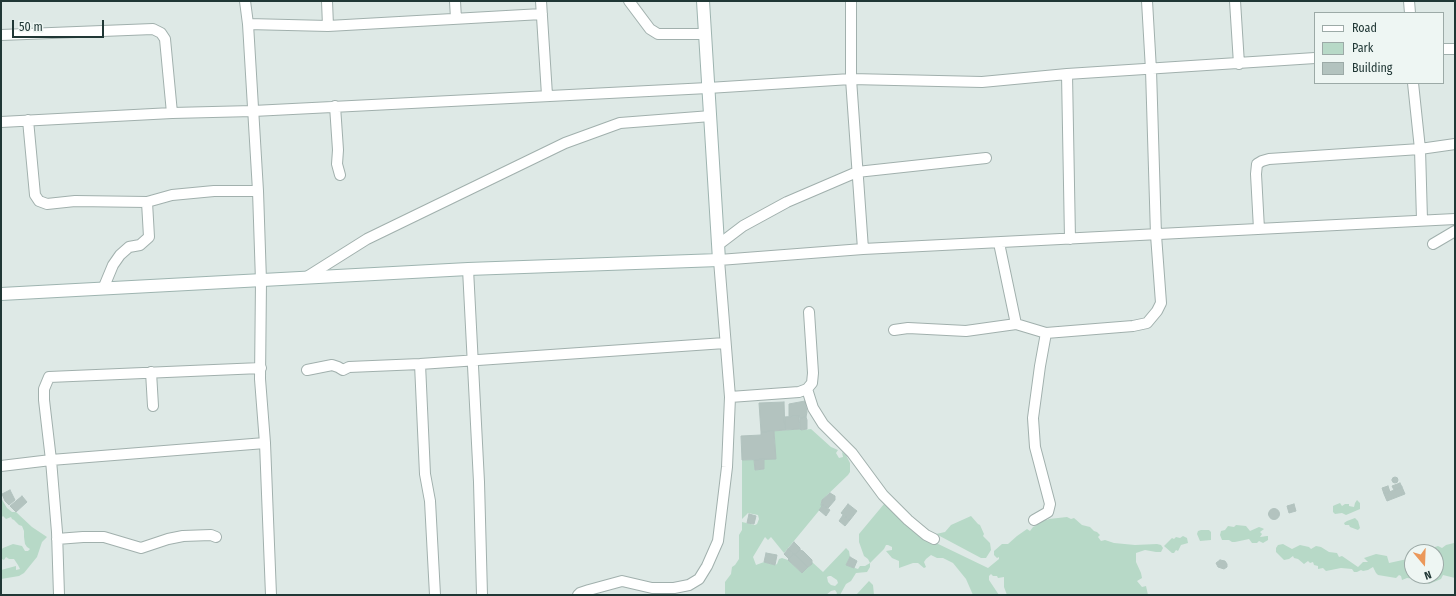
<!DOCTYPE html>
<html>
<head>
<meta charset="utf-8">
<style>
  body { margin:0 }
  #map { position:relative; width:1456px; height:596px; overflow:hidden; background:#dee9e6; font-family:"Fira Sans Condensed",sans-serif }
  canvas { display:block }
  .frame { position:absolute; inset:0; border:2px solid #203735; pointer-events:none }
  .legend { position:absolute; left:1314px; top:12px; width:130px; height:72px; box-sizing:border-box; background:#eef6f3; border:1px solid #9caaa7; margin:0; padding:5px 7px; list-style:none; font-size:12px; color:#203735 }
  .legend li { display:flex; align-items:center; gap:8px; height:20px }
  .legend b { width:20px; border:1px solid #9caaa7 }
  .north { position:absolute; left:1404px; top:544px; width:40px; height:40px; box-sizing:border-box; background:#eef6f3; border:1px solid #9caaa7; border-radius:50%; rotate:161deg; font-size:11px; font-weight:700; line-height:16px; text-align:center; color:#203735 }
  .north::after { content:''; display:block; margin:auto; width:14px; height:18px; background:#eb985a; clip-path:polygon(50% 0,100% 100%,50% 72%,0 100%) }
  .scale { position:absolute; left:12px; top:20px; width:92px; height:18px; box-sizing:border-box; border:2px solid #203735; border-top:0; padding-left:5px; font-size:12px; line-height:14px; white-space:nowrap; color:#203735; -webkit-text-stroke:3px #eef6f3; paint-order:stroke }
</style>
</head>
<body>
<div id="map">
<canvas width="1456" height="596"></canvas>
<div class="frame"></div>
<ul class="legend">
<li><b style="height:5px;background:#fff"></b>Road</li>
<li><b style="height:11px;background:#b7d9c7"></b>Park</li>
<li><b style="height:11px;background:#b3c3bf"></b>Building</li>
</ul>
<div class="north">N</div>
<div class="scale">50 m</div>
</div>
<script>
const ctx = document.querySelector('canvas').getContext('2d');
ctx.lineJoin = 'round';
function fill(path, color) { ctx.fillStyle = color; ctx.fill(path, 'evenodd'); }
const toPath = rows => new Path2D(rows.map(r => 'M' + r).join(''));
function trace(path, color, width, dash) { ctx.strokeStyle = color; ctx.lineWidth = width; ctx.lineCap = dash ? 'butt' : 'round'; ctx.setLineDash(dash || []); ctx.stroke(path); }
fill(toPath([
  [800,429,803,430,811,429,831,447,838,450,836,453,839,458,843,457,842,452,846,455,850,463,850,472,848,475,822,500,821,504,822,507,784,553,771,537,768,540,765,537,753,557,756,565,764,562,775,565,777,564,779,559,782,558,788,560,802,573,812,562,823,572,846,548,849,551,850,557,846,565,858,569,860,566,865,566,870,563,868,559,864,556,859,542,859,534,884,504,890,504,923,539,932,541,988,568,999,559,999,557,997,558,994,555,994,551,1002,544,1008,544,1017,536,1027,529,1030,531,1033,527,1037,525,1037,523,1044,518,1047,520,1049,519,1067,517,1071,519,1074,518,1082,525,1090,527,1094,531,1097,532,1100,535,1098,537,1101,541,1105,540,1114,543,1135,545,1157,544,1161,545,1163,548,1161,552,1156,552,1145,550,1136,553,1136,562,1141,573,1142,578,1137,581,1142,587,1146,586,1148,595,1007,595,1004,587,1004,577,998,578,997,576,993,576,991,574,989,576,989,580,999,595,973,595,966,579,953,563,943,558,937,558,931,555,926,559,924,562,926,567,924,568,918,563,913,563,899,568,899,561,892,558,886,551,892,550,892,547,888,545,886,545,884,549,870,563,870,567,867,572,856,573,851,581,846,584,840,595,836,595,837,593,835,590,831,591,826,595,725,595,725,582,731,574,732,567,735,565,739,559,739,535,742,530,742,522,755,525,757,524,759,519,758,515,748,513,742,519,742,460,754,460,755,470,764,469,764,459,775,459,774,431],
  [829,576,831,576,837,580,838,583,835,586,831,585,828,582,827,577],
  [1,498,7,508,12,512,16,512,32,527,47,537,42,542,37,557,24,573,19,576,1,579,1,570,16,566,16,570,20,569,18,565,14,559,9,559,6,557,4,560,2,559,1,550,3,548,13,544,22,546,25,551,28,551,30,549,27,547,25,544,24,537,24,531,22,526,19,525,14,520,12,519,11,517,6,519,3,516,1,518],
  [1357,500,1360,503,1360,509,1346,515,1342,513,1335,514,1333,512,1333,506,1335,505,1340,503,1342,506,1345,504,1349,504,1349,506,1354,507,1355,503],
  [971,516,978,524,980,525,984,534,983,536,990,543,991,550,986,558,981,558,936,534,945,532,951,525],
  [1355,518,1358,521,1360,528,1358,530,1350,527,1349,525,1345,525,1344,523,1347,521],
  [1236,525,1246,526,1250,531,1259,527,1262,528,1264,529,1260,532,1262,534,1260,537,1267,536,1268,536,1268,540,1263,543,1259,541,1257,543,1252,543,1249,539,1235,542,1232,542,1229,540,1222,540,1220,535,1221,531,1225,530,1228,526,1234,527],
  [1201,530,1209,530,1211,532,1211,540,1200,541,1197,534,1198,531],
  [1183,536,1187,538,1188,543,1181,545,1178,551,1176,550,1174,553,1172,553,1164,546,1172,538,1174,539,1176,537,1180,538],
  [1454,543,1455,578,1443,575,1441,579,1429,584,1422,580,1407,578,1402,580,1401,576,1399,575,1396,578,1378,575,1376,573,1373,567,1368,570,1363,571,1361,570,1357,572,1354,572,1352,569,1341,568,1326,571,1323,568,1318,569,1318,566,1314,565,1313,562,1310,563,1308,561,1304,564,1298,559,1294,558,1293,556,1289,559,1284,560,1276,552,1276,548,1278,545,1283,544,1292,549,1300,545,1309,547,1311,549,1316,546,1321,547,1329,552,1337,553,1339,557,1342,556,1358,567,1363,562,1368,562,1364,558,1376,554,1387,556,1389,563,1412,558,1412,576,1436,576,1436,552,1434,552,1435,547,1438,546,1442,548,1446,545],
  [869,581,873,585,874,595,856,595]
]), '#b7d9c7');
const building = toPath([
  [805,401,807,412,806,417,800,418,799,416,789,416,789,404,805,401],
  [784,402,785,430,761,432,759,403,784,402],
  [799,416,800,429,785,430,784,417,799,416],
  [806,417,807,420,807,429,801,430,800,429,800,418,806,417],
  [774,431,776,459,742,460,741,436,761,435,761,432,774,431],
  [764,459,764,469,755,470,754,460,764,459],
  '1392 480a3 3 0 1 1 6 0a3 3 0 1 1-6 0Z',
  [1400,483,1402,487,1394,490,1392,486,1400,483],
  [1388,486,1390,492,1384,494,1382,488,1388,486],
  [1402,487,1405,494,1387,501,1384,494,1402,487],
  [10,490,15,500,9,505,5,501,2,494,10,490],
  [830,493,835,496,835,500,829,507,828,508,823,505,822,507,821,505,822,500,830,493],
  [22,496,27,502,16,512,10,506,22,496],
  [848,504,857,511,850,520,841,513,848,504],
  [1294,504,1296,511,1289,513,1287,506,1294,504],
  [823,505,830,510,826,516,819,510,823,505],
  '1268.5 514a5.5 5.5 0 1 1 11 0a5.5 5.5 0 1 1-11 0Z',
  [749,514,756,516,754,524,747,523,749,514],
  [843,515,850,520,845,526,839,521,843,515],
  [794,542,800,548,800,550,795,555,788,549,794,542],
  [788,549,794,554,789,559,784,554,788,549],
  [800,550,803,551,812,560,812,564,808,567,795,555,800,550],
  [766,553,777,555,775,565,764,562,766,553],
  [794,554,808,567,802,573,788,560,794,554],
  [850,557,857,561,854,568,846,565,850,557],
  [1220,560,1225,561,1227,564,1227,567,1224,569,1218,567,1216,563,1220,560]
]);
fill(building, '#b3c3bf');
trace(building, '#b1c2be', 1);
const street = toPath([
  [245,1,248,24,258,191,261,281,260,379,265,443,271,595],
  [327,1,328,26],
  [455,1,456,19],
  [541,1,547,95],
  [629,1,650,29,658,34,705,34],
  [851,1,851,79,863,249],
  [1235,1,1239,64],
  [1409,1,1410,13],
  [248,24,328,26,542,14],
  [1,35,153,29,161,33,165,39,172,113],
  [1443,49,1455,49],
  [1067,74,1070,239],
  [1413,83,1420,149,1422,220],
  [335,106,338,150,337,164,340,175],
  [28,120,35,195,39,201,47,204,75,201,147,202,172,195,214,191,258,191],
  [1,122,172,113,253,111,708,88,851,79,982,82,1067,74,1315,58],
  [1259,229,1256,174,1257,164,1262,161,1269,159,1420,149,1455,144],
  [999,243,1016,324],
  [1433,244,1455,231],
  [718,245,743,226,787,202,857,172,986,158],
  [468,269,479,482,482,595],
  [305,278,367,239,565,143,620,123,711,116],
  [103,289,113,265,120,255,129,247,140,245,149,237,147,202],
  [894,330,908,328,966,331,1016,324,1046,333,1133,326,1147,323,1157,311,1161,303,1156,235,1151,70,1147,1],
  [420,364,425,474,430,501,435,595],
  [307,370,332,365,338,367,343,370,349,367,420,364,725,343],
  [151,372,153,406],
  [807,389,813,408,823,424,852,453,883,495,908,520,926,535,934,539],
  [730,397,799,392,807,389,812,383,813,373,809,312],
  [1,466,51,460,265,443],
  [1034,520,1048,512,1050,504,1035,447,1033,418,1040,366,1046,333],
  [57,539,83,537,104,537,141,548,168,539,183,536,211,535,216,537],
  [59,595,57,532,51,460,44,400,44,389,49,377,261,368],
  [578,595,580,593,589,590,622,581,652,588,674,588,689,585,699,579,707,566,718,541,727,467,730,397,719,260,863,249,1455,219]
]);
const secondary = toPath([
  [1,294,468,269,719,260,703,1]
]);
trace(street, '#a1b0ad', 12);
trace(secondary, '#9eb4b0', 14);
trace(street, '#fff', 10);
trace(secondary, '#fff', 12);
</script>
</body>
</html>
